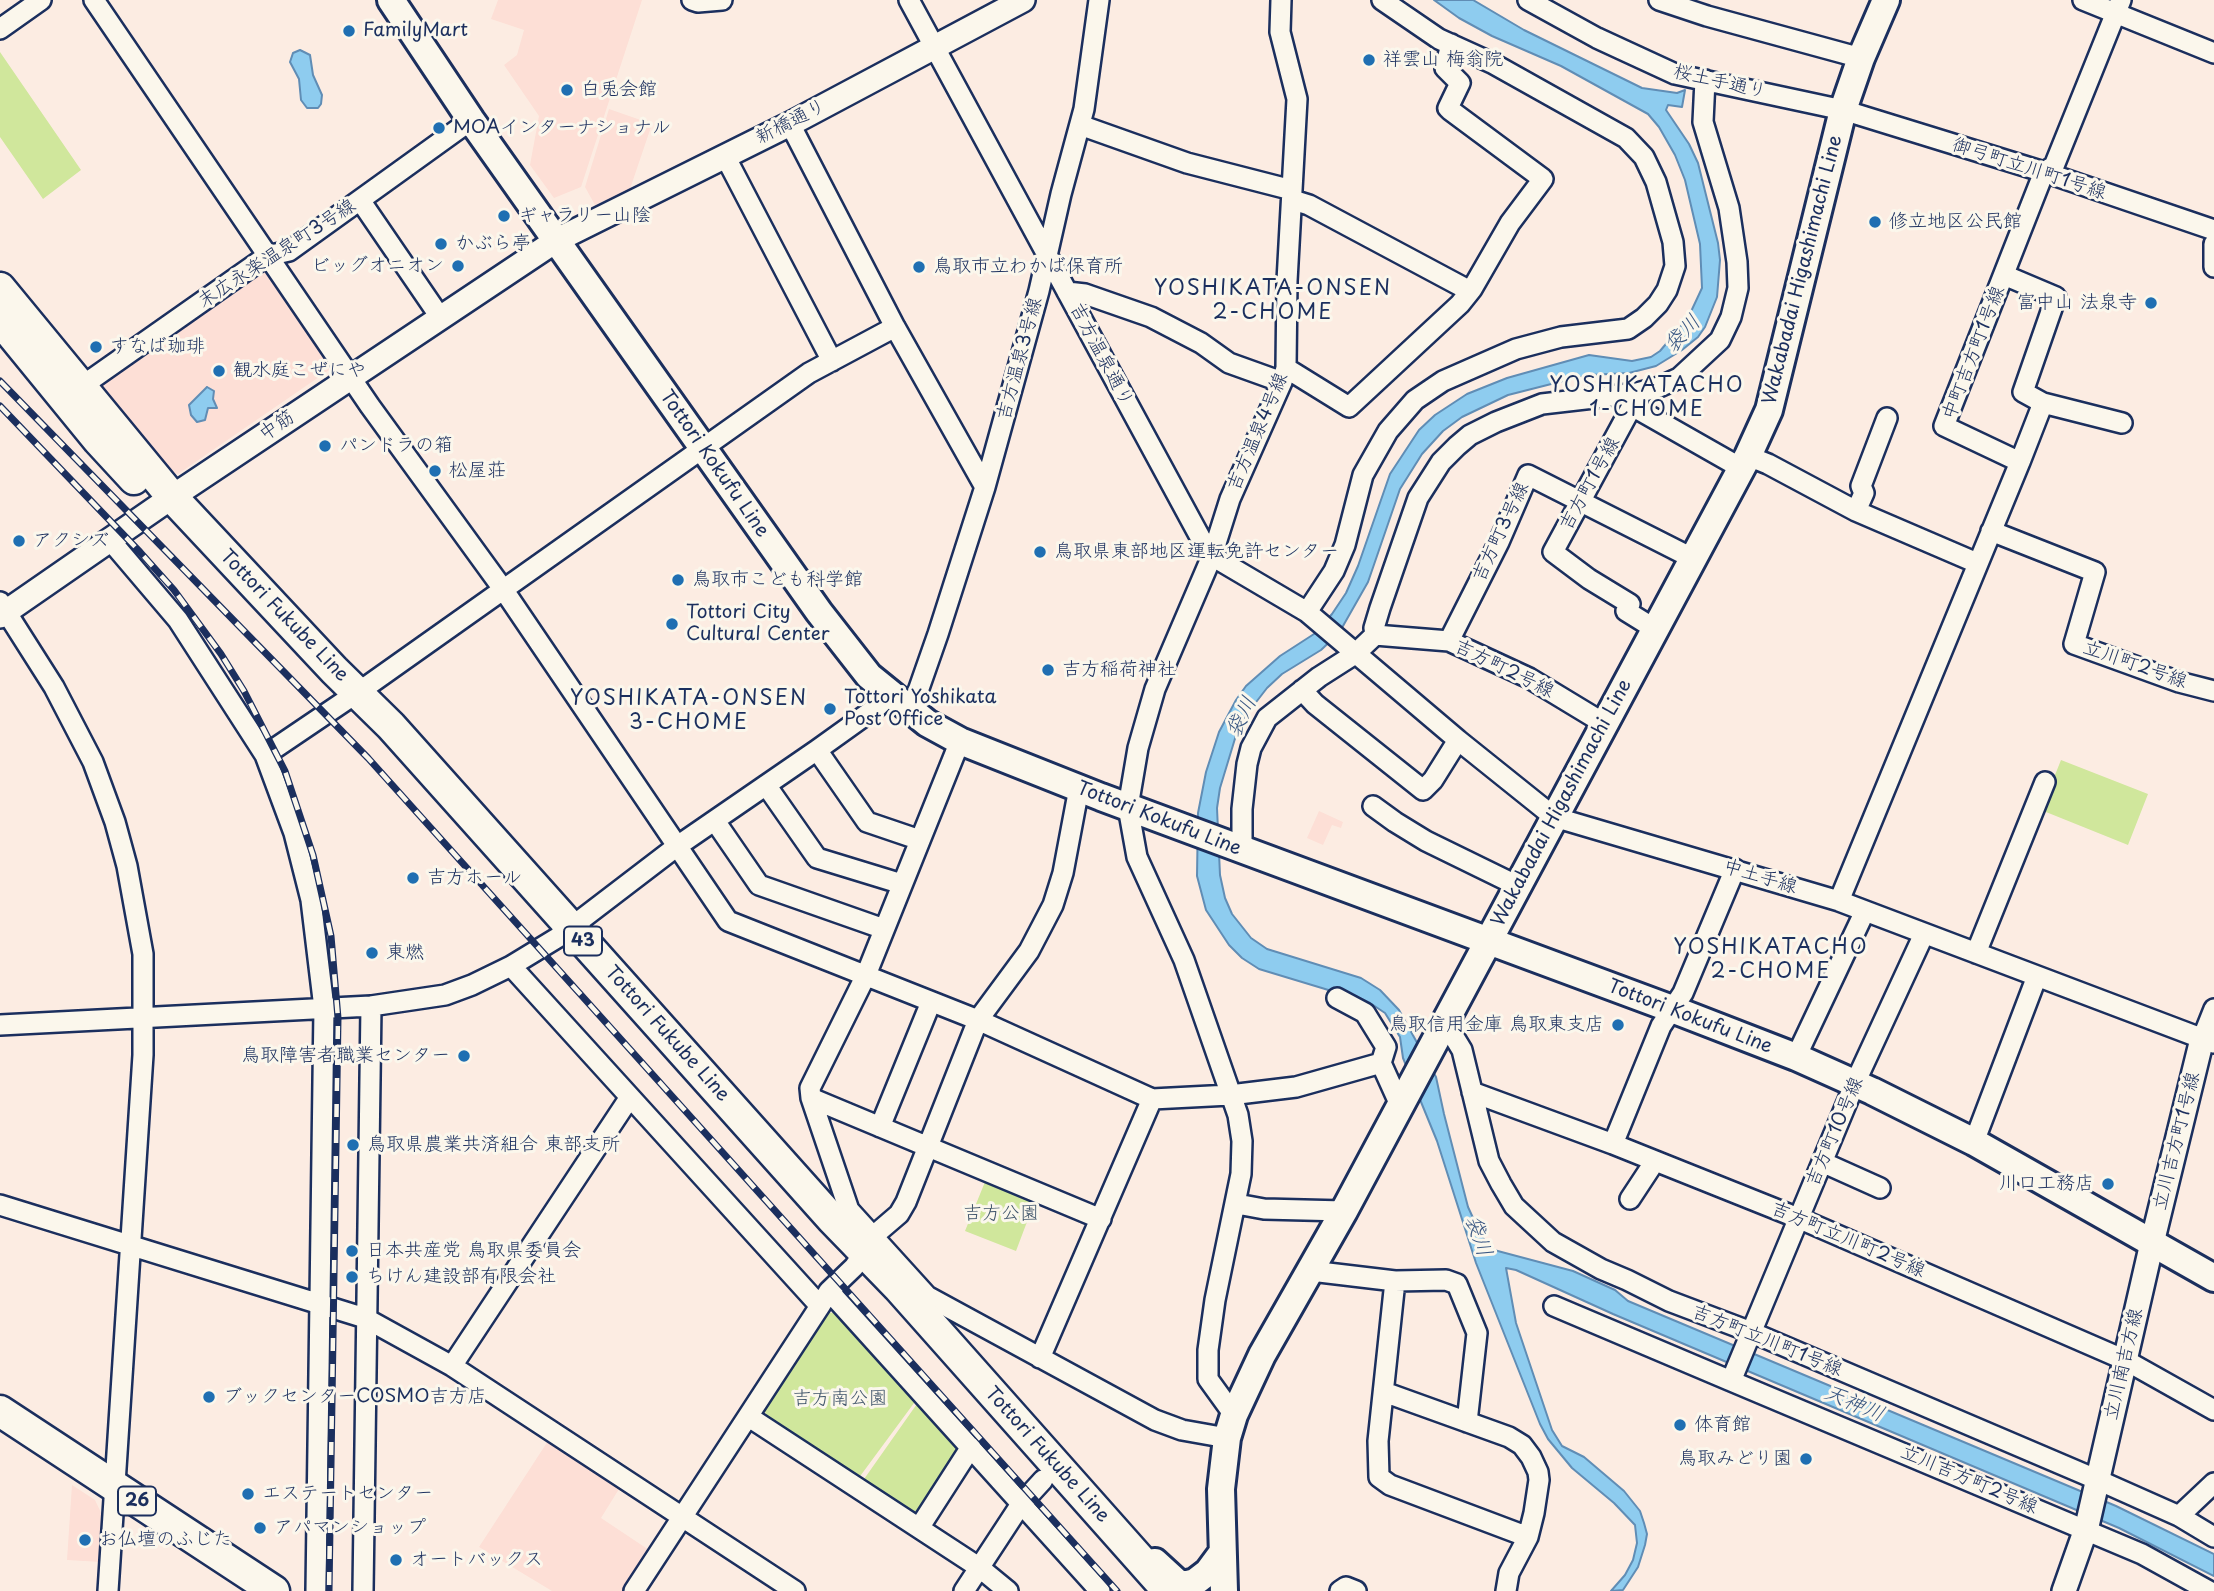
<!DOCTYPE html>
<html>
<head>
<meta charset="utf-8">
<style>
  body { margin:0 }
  canvas { display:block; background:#fcece2 }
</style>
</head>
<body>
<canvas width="2214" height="1591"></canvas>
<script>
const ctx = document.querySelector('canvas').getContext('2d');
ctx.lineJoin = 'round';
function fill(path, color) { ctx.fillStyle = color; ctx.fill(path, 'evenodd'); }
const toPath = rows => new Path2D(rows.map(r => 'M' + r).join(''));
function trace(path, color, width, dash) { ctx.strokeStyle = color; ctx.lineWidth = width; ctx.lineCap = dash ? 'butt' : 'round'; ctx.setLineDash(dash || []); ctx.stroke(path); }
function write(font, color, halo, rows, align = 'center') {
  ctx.font = font + ' "Playpen Sans","Klee One",sans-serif'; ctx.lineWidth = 6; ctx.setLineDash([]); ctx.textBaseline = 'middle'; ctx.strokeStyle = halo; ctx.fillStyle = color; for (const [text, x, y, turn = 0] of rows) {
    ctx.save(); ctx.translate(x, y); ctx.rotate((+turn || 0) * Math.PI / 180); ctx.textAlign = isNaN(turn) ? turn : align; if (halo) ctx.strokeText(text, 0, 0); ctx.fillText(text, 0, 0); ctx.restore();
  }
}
fill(toPath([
  [498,0,642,0,581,187,554,198,530,165,539,116,504,65,517,55,524,30,491,19],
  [609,109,652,124,630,189,595,205,585,187],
  [267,267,335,366,178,474,173,473,101,386,103,376],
  [1319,811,1343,822,1341,828,1332,825,1323,845,1307,838],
  [548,1441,619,1489,601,1518,649,1550,623,1591,552,1591,479,1547],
  [72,1485,95,1500,104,1519,101,1562,67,1560]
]), '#fddfd6');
fill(toPath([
  [0,52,81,170,43,199,0,137],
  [2061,760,2148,794,2128,845,2041,810],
  [987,1177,1036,1198,1016,1251,965,1231],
  [838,1312,917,1399,858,1479,767,1420,765,1411,829,1313],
  [919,1401,964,1449,918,1518,862,1482]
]), '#d0e79c');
const water = toPath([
  [1434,0,1473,0,1524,30,1642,88,1677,93,1685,90,1682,107,1668,105,1666,110,1689,144,1698,163,1718,243,1720,260,1717,297,1705,327,1698,337,1682,350,1656,366,1629,373,1590,375,1567,380,1508,395,1462,417,1443,431,1422,454,1400,489,1368,582,1339,633,1321,650,1282,674,1267,688,1243,719,1237,732,1220,788,1217,808,1220,875,1225,898,1232,914,1251,938,1267,949,1361,978,1380,990,1399,1010,1436,1077,1444,1114,1468,1207,1480,1233,1488,1245,1494,1250,1573,1271,1615,1290,1628,1301,2116,1506,2214,1554,2214,1576,2119,1528,1613,1314,1516,1270,1506,1268,1516,1323,1552,1430,1562,1446,1584,1457,1624,1491,1640,1511,1644,1523,1647,1534,1645,1545,1638,1567,1623,1590,1611,1591,1625,1575,1633,1560,1637,1543,1635,1525,1614,1503,1572,1468,1548,1439,1540,1424,1476,1263,1437,1141,1403,1058,1400,1037,1385,1013,1370,1003,1353,995,1335,992,1259,969,1242,958,1229,945,1206,910,1197,876,1198,813,1206,772,1219,732,1236,700,1246,686,1280,656,1314,634,1332,614,1346,593,1358,566,1390,474,1419,430,1435,415,1467,394,1507,378,1589,355,1632,361,1651,357,1660,351,1688,318,1702,288,1700,244,1685,180,1675,155,1659,127,1648,114,1561,66,1492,36,1459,18,1434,0],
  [300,50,310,55,313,75,322,95,321,104,318,108,307,108,301,100,299,79,290,62,293,53,300,50],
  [207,387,214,391,213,399,217,408,208,408,205,420,197,422,191,415,189,405,207,387]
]);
fill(water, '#8eccef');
trace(water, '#608db5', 2);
const minor = toPath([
  [94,0,370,406,503,589,728,921,978,1020,1152,1099,1230,1095,1296,1087,1381,1063,1400,1105],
  [692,0,698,2,722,0],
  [909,0,1200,537,1212,556,1307,612,1458,740,1554,817,1839,901,2214,1043],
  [1528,0,1597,38,1675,74,1843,110,2044,172,2214,230],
  [1659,0,1707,16,1861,58],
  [2083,0,2214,53],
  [0,29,41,0],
  [790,124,895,327,985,487],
  [1080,125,1187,163,1292,190],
  [725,156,832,361],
  [360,200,440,317],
  [1293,200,1309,205,1470,291],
  [2214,244,2214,267],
  [2004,275,2056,297,2023,392,2043,403,2020,462],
  [1067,292,1085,294,1151,317,1201,343,1229,363,1282,382],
  [1286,368,1349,407,1460,304,1472,289,1510,223,1543,179,1450,110,1448,108,1460,83,1445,68,1451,44],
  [82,386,267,256,289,251,471,120],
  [2043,403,2122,423],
  [1748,456,1768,464,1856,511,1977,563],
  [1856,511,1864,493,1861,486,1887,418],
  [1991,531,2095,572,2074,644,2179,682,2214,691],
  [110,540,178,620,265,755,294,833,311,900,324,1008,316,1591],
  [0,602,54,687,93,762,115,822,127,866,143,954,143,1055,108,1591],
  [1307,612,1334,571,1345,545,1363,475,1388,431,1415,400,1443,381,1516,349,1561,337,1628,329,1644,318,1658,304,1667,290,1675,266,1673,242,1656,182,1644,157,1626,138,1492,63,1439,39,1382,0],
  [1655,629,1626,611,1630,604,1589,579,1553,552,1632,406,1741,468],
  [1375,635,1374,628,1380,608,1418,498,1441,462,1457,446,1470,435,1496,422,1542,404,1637,393,1659,387,1679,378,1720,340,1731,317,1738,288,1737,262,1729,208,1703,122,1705,80],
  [1449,641,1499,542,1528,475,1692,558],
  [1302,690,1315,704,1423,790,1433,780,1458,740],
  [909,710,917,694,938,634,985,487,1039,291,1061,194,1084,109,1099,0],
  [960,741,866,975,810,1088,811,1098,849,1210,927,1296,1155,1420,1182,1430,1227,1438],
  [817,750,867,822,920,840],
  [265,755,370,684,809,373,895,327],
  [766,785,817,858,902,884],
  [1373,806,1395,822,1426,841,1518,886],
  [715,821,759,885,884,929],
  [1242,851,1242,809,1247,764,1251,748,1267,718,1319,677,1355,654,1375,635,1449,641,1529,678,1605,724],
  [1839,901,2020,462,1944,426,2044,172,2054,166,2121,0],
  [1924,934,1855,1083,1731,1381,2142,1554,2209,1591],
  [1976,953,2045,782],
  [511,966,820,1306,634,1591],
  [1337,998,1365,1013,1386,1047,1381,1063],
  [1445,1022,1462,1050,1489,1161,1501,1184,1514,1206,1553,1242,1601,1269,1627,1280,1669,1301,1751,1332,2098,1480,2179,1516,2214,1537],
  [0,1025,371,1006,445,995,472,985,511,966,557,938,676,847,817,750,877,707,890,694],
  [2202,1039,2214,1009],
  [1796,1057,1865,911],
  [1472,1092,1613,1144,1798,1218,2125,1360,2214,1410],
  [811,1098,1101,1219],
  [880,1127,931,1002],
  [1974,1142,2037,976],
  [1613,1144,1661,1026,1683,993,1735,869],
  [1822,1162,1880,1188],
  [1630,1199,1655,1161],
  [1237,1204,1264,1209,1344,1211],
  [0,1205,365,1318,452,1366,795,1591],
  [1311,1271,1395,1281,1446,1280,1457,1284,1477,1333,1467,1422],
  [1395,1281,1378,1441,1379,1477,1390,1485,1528,1537],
  [829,1291,1100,1591],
  [820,1306,829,1291,854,1267,878,1232,899,1214,906,1202,978,1020,1029,951,1053,905,1063,873,1079,788],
  [1554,1306,1731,1381],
  [1040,1358,1152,1099],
  [452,1366,630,1097],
  [1384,1392,1509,1437,1522,1445,1531,1457,1538,1472,1539,1480,1534,1513,1528,1537,1509,1573,1506,1591],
  [1234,1415,1208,1379,1208,1350,1215,1300,1241,1174,1242,1141,1238,1115,1184,960,1137,857,1128,807,1138,748,1155,689,1212,556,1230,499,1282,382,1286,368,1287,281,1297,99,1280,32,1281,0],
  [749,1417,980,1568,1008,1591],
  [2179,1516,2214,1483],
  [919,1528,971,1447],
  [363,1591,371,1006],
  [964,1591,1021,1504,1043,1480],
  [1340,1591,1346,1587,1356,1591]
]);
const tertiary = toPath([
  [0,616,172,497,557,240,790,124,1023,0],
  [2064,1591,2087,1526,2152,1243,2202,1039]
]);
const secondary = toPath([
  [391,0,471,120,819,612,869,676,927,723,960,741,1101,797,1672,1009,1796,1057,1872,1091,1974,1142,2214,1278],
  [1155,1562,1179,1584,1187,1584,1195,1582,1208,1572,1222,1553],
  [1224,1591,1221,1489,1227,1438,1234,1415,1262,1355,1344,1211,1748,456,1769,410,1843,110,1861,58,1886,0]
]);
const primary = toPath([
  [0,288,172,497,334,670,391,726,832,1219,898,1287,1168,1591],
  [0,320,98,440,134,479],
  [0,1411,274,1591]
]);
trace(minor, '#1b2f5e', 24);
trace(tertiary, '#1b2f5e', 28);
trace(secondary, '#1b2f5e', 32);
trace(primary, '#1b2f5e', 35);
trace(minor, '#fbf7ec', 19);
trace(tertiary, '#fbf7ec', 23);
trace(secondary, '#fbf7ec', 26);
trace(primary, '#fbf7ec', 30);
const rail = toPath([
  [0,381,368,758,1117,1591],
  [0,406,140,552,174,590,221,654,244,691,285,771,313,855,331,936,338,1018,329,1591]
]);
trace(rail, '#1b2f5e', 7);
trace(rail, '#fbf7ec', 4.5, [13]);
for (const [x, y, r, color] of [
  [349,31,7,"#1f6fb2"],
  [1369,60,7,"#1f6fb2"],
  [567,90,7,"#1f6fb2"],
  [439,128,7,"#1f6fb2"],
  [504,216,7,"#1f6fb2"],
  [1875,222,7,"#1f6fb2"],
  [441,244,7,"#1f6fb2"],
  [458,266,7,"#1f6fb2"],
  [919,267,7,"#1f6fb2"],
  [2151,303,7,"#1f6fb2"],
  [96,347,7,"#1f6fb2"],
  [219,371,7,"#1f6fb2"],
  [325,446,7,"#1f6fb2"],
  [435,471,7,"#1f6fb2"],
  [19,541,7,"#1f6fb2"],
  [1040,552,7,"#1f6fb2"],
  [678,580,7,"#1f6fb2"],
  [672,624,7,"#1f6fb2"],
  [1048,670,7,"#1f6fb2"],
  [830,709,7,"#1f6fb2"],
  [413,878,7,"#1f6fb2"],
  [372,953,7,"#1f6fb2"],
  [1618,1025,7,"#1f6fb2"],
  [464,1056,7,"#1f6fb2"],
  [353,1145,7,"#1f6fb2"],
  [2108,1184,7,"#1f6fb2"],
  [352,1251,7,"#1f6fb2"],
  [352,1277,7,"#1f6fb2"],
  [209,1397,7,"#1f6fb2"],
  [1680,1425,7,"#1f6fb2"],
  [1806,1459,7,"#1f6fb2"],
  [248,1494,7,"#1f6fb2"],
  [260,1528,7,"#1f6fb2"],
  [85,1540,7,"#1f6fb2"],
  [396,1560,7,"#1f6fb2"]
]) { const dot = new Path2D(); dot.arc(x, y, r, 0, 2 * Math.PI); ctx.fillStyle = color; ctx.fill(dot); trace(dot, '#fbf7ec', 2.5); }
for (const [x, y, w] of [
  [583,941,38],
  [137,1501,38]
]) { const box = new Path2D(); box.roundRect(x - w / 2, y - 14.5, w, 29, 5); ctx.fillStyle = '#fbf7ec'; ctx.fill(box); trace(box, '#1b2f5e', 2); }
write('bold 18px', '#1b2f5e', null, [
  ["43",583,941],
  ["26",137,1501]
]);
write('19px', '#1b2f5e', '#fbf7ec', [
  ["FamilyMart",363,31],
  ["祥雲山 梅翁院",1383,60],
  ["白兎会館",581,90],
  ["MOAインターナショナル",453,128],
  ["ギャラリー山陰",518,216],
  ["修立地区公民館",1889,222],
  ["かぶら亭",455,244],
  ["ビッグオニオン",444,266,"right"],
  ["鳥取市立わかば保育所",933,267],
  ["富中山 法泉寺",2137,303,"right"],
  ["すなば珈琲",110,347],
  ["観水庭こぜにや",233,371],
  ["パンドラの箱",339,446],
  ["松屋荘",449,471],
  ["アクシズ",33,541],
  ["鳥取県東部地区運転免許センター",1054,552],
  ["鳥取市こども科学館",692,580],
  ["Tottori City",686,613],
  ["Cultural Center",686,635],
  ["吉方稲荷神社",1062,670],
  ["Tottori Yoshikata",844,698],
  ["Post Office",844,720],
  ["吉方ホール",427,878],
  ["東燃",386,953],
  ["鳥取信用金庫 鳥取東支店",1604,1025,"right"],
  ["鳥取障害者職業センター",450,1056,"right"],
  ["鳥取県農業共済組合 東部支所",367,1145],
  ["川口工務店",2094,1184,"right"],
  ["日本共産党 鳥取県委員会",366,1251],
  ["ちけん建設部有限会社",366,1277],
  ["ブックセンターCOSMO吉方店",223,1397],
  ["体育館",1694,1425],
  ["鳥取みどり園",1792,1459,"right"],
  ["エステートセンター",262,1494],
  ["アパマンショップ",274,1528],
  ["お仏壇のふじた",99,1540],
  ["オートバックス",410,1560]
], 'left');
write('19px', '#1b2f5e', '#fbf7ec', [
  ["桜土手通り",1720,82,13],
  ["新橋通り",791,122,-27],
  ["御弓町立川町1号線",2029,169,18],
  ["末広永楽温泉町3号線",277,254,-33],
  ["Wakabadai Higashimachi Line",1803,270,-76],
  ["中町吉方町1号線",1974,353,-69],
  ["吉方温泉通り",1101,355,62],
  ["吉方温泉3号線",1020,359,-75],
  ["中筋",277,426,-34],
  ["吉方温泉4号線",1258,432,-67],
  ["Tottori Kokufu Line",714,464,55],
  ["吉方町1号線",1590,484,-61],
  ["吉方町3号線",1501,532,-65],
  ["Tottori Fukube Line",284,616,46],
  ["立川町2号線",2135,665,19],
  ["吉方町2号線",1504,669,26],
  ["Wakabadai Higashimachi Line",1562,803,-62],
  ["Tottori Kokufu Line",1159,819,21],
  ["中土手線",1760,877,17],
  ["Tottori Kokufu Line",1690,1017,21],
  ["Tottori Fukube Line",667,1034,48],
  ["吉方町10号線",1835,1132,-67],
  ["立川吉方町1号線",2177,1141,-76],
  ["吉方町立川町2号線",1848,1240,23],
  ["吉方町立川町1号線",1767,1341,22],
  ["立川南吉方線",2124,1364,-77],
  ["Tottori Fukube Line",1047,1455,48],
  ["立川吉方町2号線",1969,1480,23]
]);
write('19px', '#3f546a', '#fbf7ec', [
  ["吉方公園",1001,1214],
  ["吉方南公園",840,1399]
]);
ctx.letterSpacing = '2px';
write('21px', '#1b2f5e', '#fbf7ec', [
  ["YOSHIKATA-ONSEN",1273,289],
  ["2-CHOME",1273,313],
  ["YOSHIKATACHO",1647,386],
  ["1-CHOME",1647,410],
  ["YOSHIKATA-ONSEN",689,699],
  ["3-CHOME",689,723],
  ["YOSHIKATACHO",1771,948],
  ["2-CHOME",1771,972]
]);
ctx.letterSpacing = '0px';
write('italic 21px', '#385682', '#fbf7ec', [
  ["袋川",1683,334,-47],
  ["袋川",1242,717,-64],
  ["袋川",1478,1236,71],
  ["天神川",1854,1404,23]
]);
</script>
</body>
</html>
